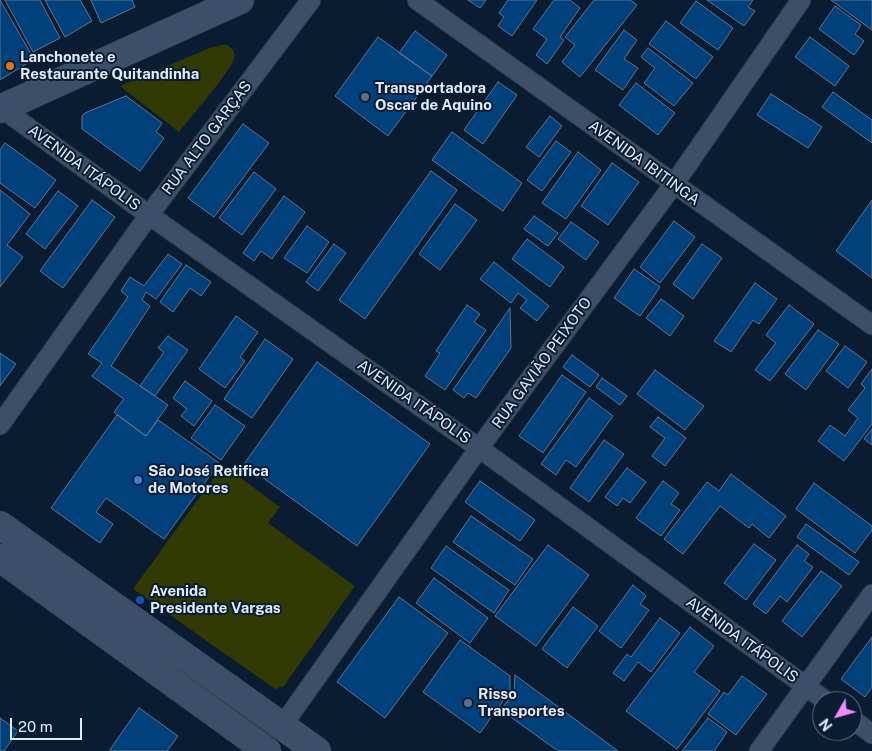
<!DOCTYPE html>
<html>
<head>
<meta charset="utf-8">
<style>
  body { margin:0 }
  #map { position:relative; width:872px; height:751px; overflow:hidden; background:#091c31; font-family:"Public Sans",sans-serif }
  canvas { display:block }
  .north { position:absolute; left:812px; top:691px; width:50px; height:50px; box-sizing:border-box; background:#091c31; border:1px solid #5f6f82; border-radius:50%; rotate:232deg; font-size:14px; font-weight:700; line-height:20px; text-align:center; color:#e0ecfb }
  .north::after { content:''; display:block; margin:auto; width:18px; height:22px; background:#ed8cfa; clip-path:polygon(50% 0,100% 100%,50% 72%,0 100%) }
  .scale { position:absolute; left:10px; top:718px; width:72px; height:22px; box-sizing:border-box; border:2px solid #e0ecfb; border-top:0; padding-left:6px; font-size:15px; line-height:18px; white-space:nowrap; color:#e0ecfb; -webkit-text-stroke:4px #091c31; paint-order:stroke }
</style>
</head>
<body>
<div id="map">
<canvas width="872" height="751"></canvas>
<div class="north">N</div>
<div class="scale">20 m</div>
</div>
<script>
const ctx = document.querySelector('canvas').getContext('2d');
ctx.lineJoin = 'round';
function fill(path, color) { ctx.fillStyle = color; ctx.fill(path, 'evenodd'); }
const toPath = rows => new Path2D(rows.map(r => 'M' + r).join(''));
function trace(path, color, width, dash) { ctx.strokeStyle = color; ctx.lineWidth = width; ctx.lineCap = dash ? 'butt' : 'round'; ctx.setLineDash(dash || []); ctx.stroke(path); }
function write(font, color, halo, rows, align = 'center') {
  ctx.font = font + ' "Public Sans",sans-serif'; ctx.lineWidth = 4; ctx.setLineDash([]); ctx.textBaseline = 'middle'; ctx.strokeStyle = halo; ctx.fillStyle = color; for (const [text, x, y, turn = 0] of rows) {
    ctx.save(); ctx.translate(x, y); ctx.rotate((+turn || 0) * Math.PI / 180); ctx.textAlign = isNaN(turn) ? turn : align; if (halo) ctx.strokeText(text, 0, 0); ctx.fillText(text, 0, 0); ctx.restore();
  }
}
fill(toPath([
  [222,45,227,45,233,50,235,56,232,64,218,84,179,132,120,86,212,47],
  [223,465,280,507,268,523,355,586,284,686,275,689,133,589]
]), '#313a03');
const building = toPath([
  [0,0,34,59,0,80,0,0],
  [5,0,40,0,60,38,33,52,5,0],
  [45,0,80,0,92,21,65,37,45,0],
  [91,0,132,0,135,7,101,23,91,0],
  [468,0,486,0,480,8,468,0],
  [508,0,537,0,512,36,498,26,504,17,499,13,508,0],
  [554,0,570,0,580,8,560,37,564,40,547,64,536,55,547,39,533,29,554,0],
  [594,0,630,0,637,5,580,77,562,62,575,45,565,37,594,0],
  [707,0,753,0,748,7,755,11,744,26,707,0],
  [831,0,872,0,872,30,831,0],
  [696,1,733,28,718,50,680,23,696,1],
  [835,6,861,25,855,34,864,41,854,55,819,29,835,6],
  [666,21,713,57,696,79,649,44,666,21],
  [624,30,637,40,624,59,638,68,623,90,595,70,624,30],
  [415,31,447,55,432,76,399,53,415,31],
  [378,37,432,76,388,136,335,96,378,37],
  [810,37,849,66,835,86,795,57,810,37],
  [648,48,693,83,674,106,644,83,655,68,641,57,648,48],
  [498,82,517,95,483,144,464,130,498,82],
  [636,83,675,113,658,135,619,105,636,83],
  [833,92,872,120,872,143,822,107,833,92],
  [771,94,822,127,808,148,757,115,771,94],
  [126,96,162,123,156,132,164,138,140,171,82,129,82,116,85,113,126,96],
  [550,116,562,126,539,157,526,147,550,116],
  [243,124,269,143,214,217,188,198,243,124],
  [452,132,522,183,503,211,432,160,452,132],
  [556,141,571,152,542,191,527,180,556,141],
  [5,143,56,180,35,208,0,183,0,150,5,143],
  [578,152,601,170,566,219,542,203,578,152],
  [612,163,639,182,608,225,581,206,612,163],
  [431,171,457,190,365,319,339,300,431,171],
  [254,172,276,189,242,235,219,218,254,172],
  [0,190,30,214,7,245,23,257,0,287,0,190],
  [58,191,78,206,45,249,26,234,58,191],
  [284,196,305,212,272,259,261,251,254,261,243,253,284,196],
  [92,200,115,217,63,288,40,271,92,200],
  [872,200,872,278,836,251,872,200],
  [455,204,477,220,440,270,419,254,455,204],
  [534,216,558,233,548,246,524,229,534,216],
  [674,221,695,237,660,283,640,267,674,221],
  [571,222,599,242,586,260,558,239,571,222],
  [307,226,329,242,307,273,284,258,307,226],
  [527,239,564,267,550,287,512,259,527,239],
  [334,244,346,253,318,291,306,282,334,244],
  [702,244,722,258,693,299,673,284,702,244],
  [168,254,182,264,156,299,146,292,142,300,150,306,111,366,168,405,146,436,114,412,124,399,92,376,102,363,88,354,128,297,121,291,130,277,144,286,168,254],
  [494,262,549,306,537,321,520,308,527,300,518,293,511,303,480,279,494,262],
  [186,265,211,282,201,296,190,288,173,312,160,302,186,265],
  [634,269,660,287,640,316,614,298,634,269],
  [755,283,777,299,759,324,753,320,731,352,714,341,755,283],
  [661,299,684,316,670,336,646,318,661,299],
  [467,305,480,314,474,322,486,330,445,390,425,376,440,353,436,351,467,305],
  [789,305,814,324,770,381,755,370,776,343,766,335,789,305],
  [510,308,511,348,476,398,468,393,464,398,453,390,510,308],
  [236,316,258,332,240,357,245,361,225,388,199,369,236,316],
  [818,330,839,344,806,390,785,374,818,330],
  [168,336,188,350,155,396,140,386,164,352,158,348,168,336],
  [265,339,293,359,252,418,224,399,265,339],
  [845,346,867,362,848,388,826,371,845,346],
  [0,353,16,364,0,386,0,353],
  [572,355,599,375,590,387,563,367,572,355],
  [317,362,430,444,357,546,244,464,317,362],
  [872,369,872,424,844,461,818,441,830,425,845,436,858,418,848,410,865,388,861,384,872,369],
  [655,370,704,406,685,430,637,394,655,370],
  [562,375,586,392,543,453,519,436,562,375],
  [602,378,627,396,620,405,596,387,602,378],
  [185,381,212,401,194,426,181,416,187,409,173,398,185,381],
  [589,398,613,416,576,467,566,460,556,475,541,464,589,398],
  [215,405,245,426,221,460,191,438,215,405],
  [117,415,146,436,158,420,219,463,164,539,106,498,96,512,113,524,100,543,51,508,117,415],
  [658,417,686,438,665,466,652,456,665,438,650,427,658,417],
  [872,429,872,445,864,439,872,429],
  [604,440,624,454,589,502,570,488,604,440],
  [627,468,646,482,630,503,623,498,617,506,605,497,627,468],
  [731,474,786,516,769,538,752,524,749,528,720,506,683,554,664,539,707,482,719,491,731,474],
  [480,481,535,520,520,541,465,502,480,481],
  [663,481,679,493,671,504,680,510,661,536,636,518,663,481],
  [814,483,872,526,872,530,855,553,796,509,814,483],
  [471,516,533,559,515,585,453,542,471,516],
  [806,524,859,562,849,575,797,537,806,524],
  [754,544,776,560,746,600,724,583,754,544],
  [548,545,589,575,536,646,495,616,548,545],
  [797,545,809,554,804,561,813,567,787,602,780,596,766,614,753,604,797,545],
  [446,546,509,590,494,613,431,568,446,546],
  [821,571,842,586,802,637,782,621,821,571],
  [434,578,488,618,470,643,416,603,434,578],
  [633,585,646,596,640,604,649,610,621,648,599,631,633,585],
  [399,597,448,633,385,718,337,682,399,597],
  [573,607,598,626,567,668,542,649,573,607],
  [660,618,680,633,651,672,638,662,624,681,613,673,627,654,631,657,660,618],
  [690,627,714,646,694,672,720,691,677,749,626,711,690,627],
  [872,637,872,687,865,697,841,679,872,637],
  [460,640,510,676,510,691,480,733,423,692,460,640],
  [515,675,618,751,558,751,501,710,514,692,515,675],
  [742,676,767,694,736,735,708,714,724,692,728,695,742,676],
  [139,708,178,736,167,751,109,751,139,708],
  [0,718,18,731,4,751,0,751,0,718],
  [708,718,727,732,714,751,682,751,708,718]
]);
fill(building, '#00407b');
trace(building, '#5f758e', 1);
const minor = toPath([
  [417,0,872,325],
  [0,107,149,215,479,448,826,701],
  [0,425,149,215,311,0],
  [852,719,872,734],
  [282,726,479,448,674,184,801,0],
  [759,751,872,594]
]);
const secondary = toPath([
  [0,109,240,0],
  [0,525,317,751],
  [0,558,267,751]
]);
trace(minor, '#2d3345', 21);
trace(secondary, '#2d3345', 29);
trace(minor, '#3b5068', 19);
trace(secondary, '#3b5068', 28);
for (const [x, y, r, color] of [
  [10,66,5,"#e8710a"],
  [365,97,5,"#5c6f8a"],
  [138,480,5,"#3f7fe0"],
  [140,600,5,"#1a4fb4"],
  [468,703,5,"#5c6f8a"]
]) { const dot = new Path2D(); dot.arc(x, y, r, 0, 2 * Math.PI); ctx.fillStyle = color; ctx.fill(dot); trace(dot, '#091c31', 2); }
write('bold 15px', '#e0ecfb', '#091c31', [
  ["Lanchonete e",20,57],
  ["Restaurante Quitandinha",20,74],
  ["Transportadora",375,88],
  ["Oscar de Aquino",375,105],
  ["São José Retifica",148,471],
  ["de Motores",148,488],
  ["Avenida",150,591],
  ["Presidente Vargas",150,608],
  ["Risso",478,694],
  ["Transportes",478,711]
], 'left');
write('15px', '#e0ecfb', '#091c31', [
  ["RUA ALTO GARÇAS",207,138,-53],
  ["AVENIDA IBITINGA",644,163,36],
  ["AVENIDA ITÁPOLIS",84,168,36],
  ["RUA GAVIÃO PEIXOTO",542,363,-54],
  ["AVENIDA ITÁPOLIS",414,402,35],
  ["AVENIDA ITÁPOLIS",742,640,36]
]);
</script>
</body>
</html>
